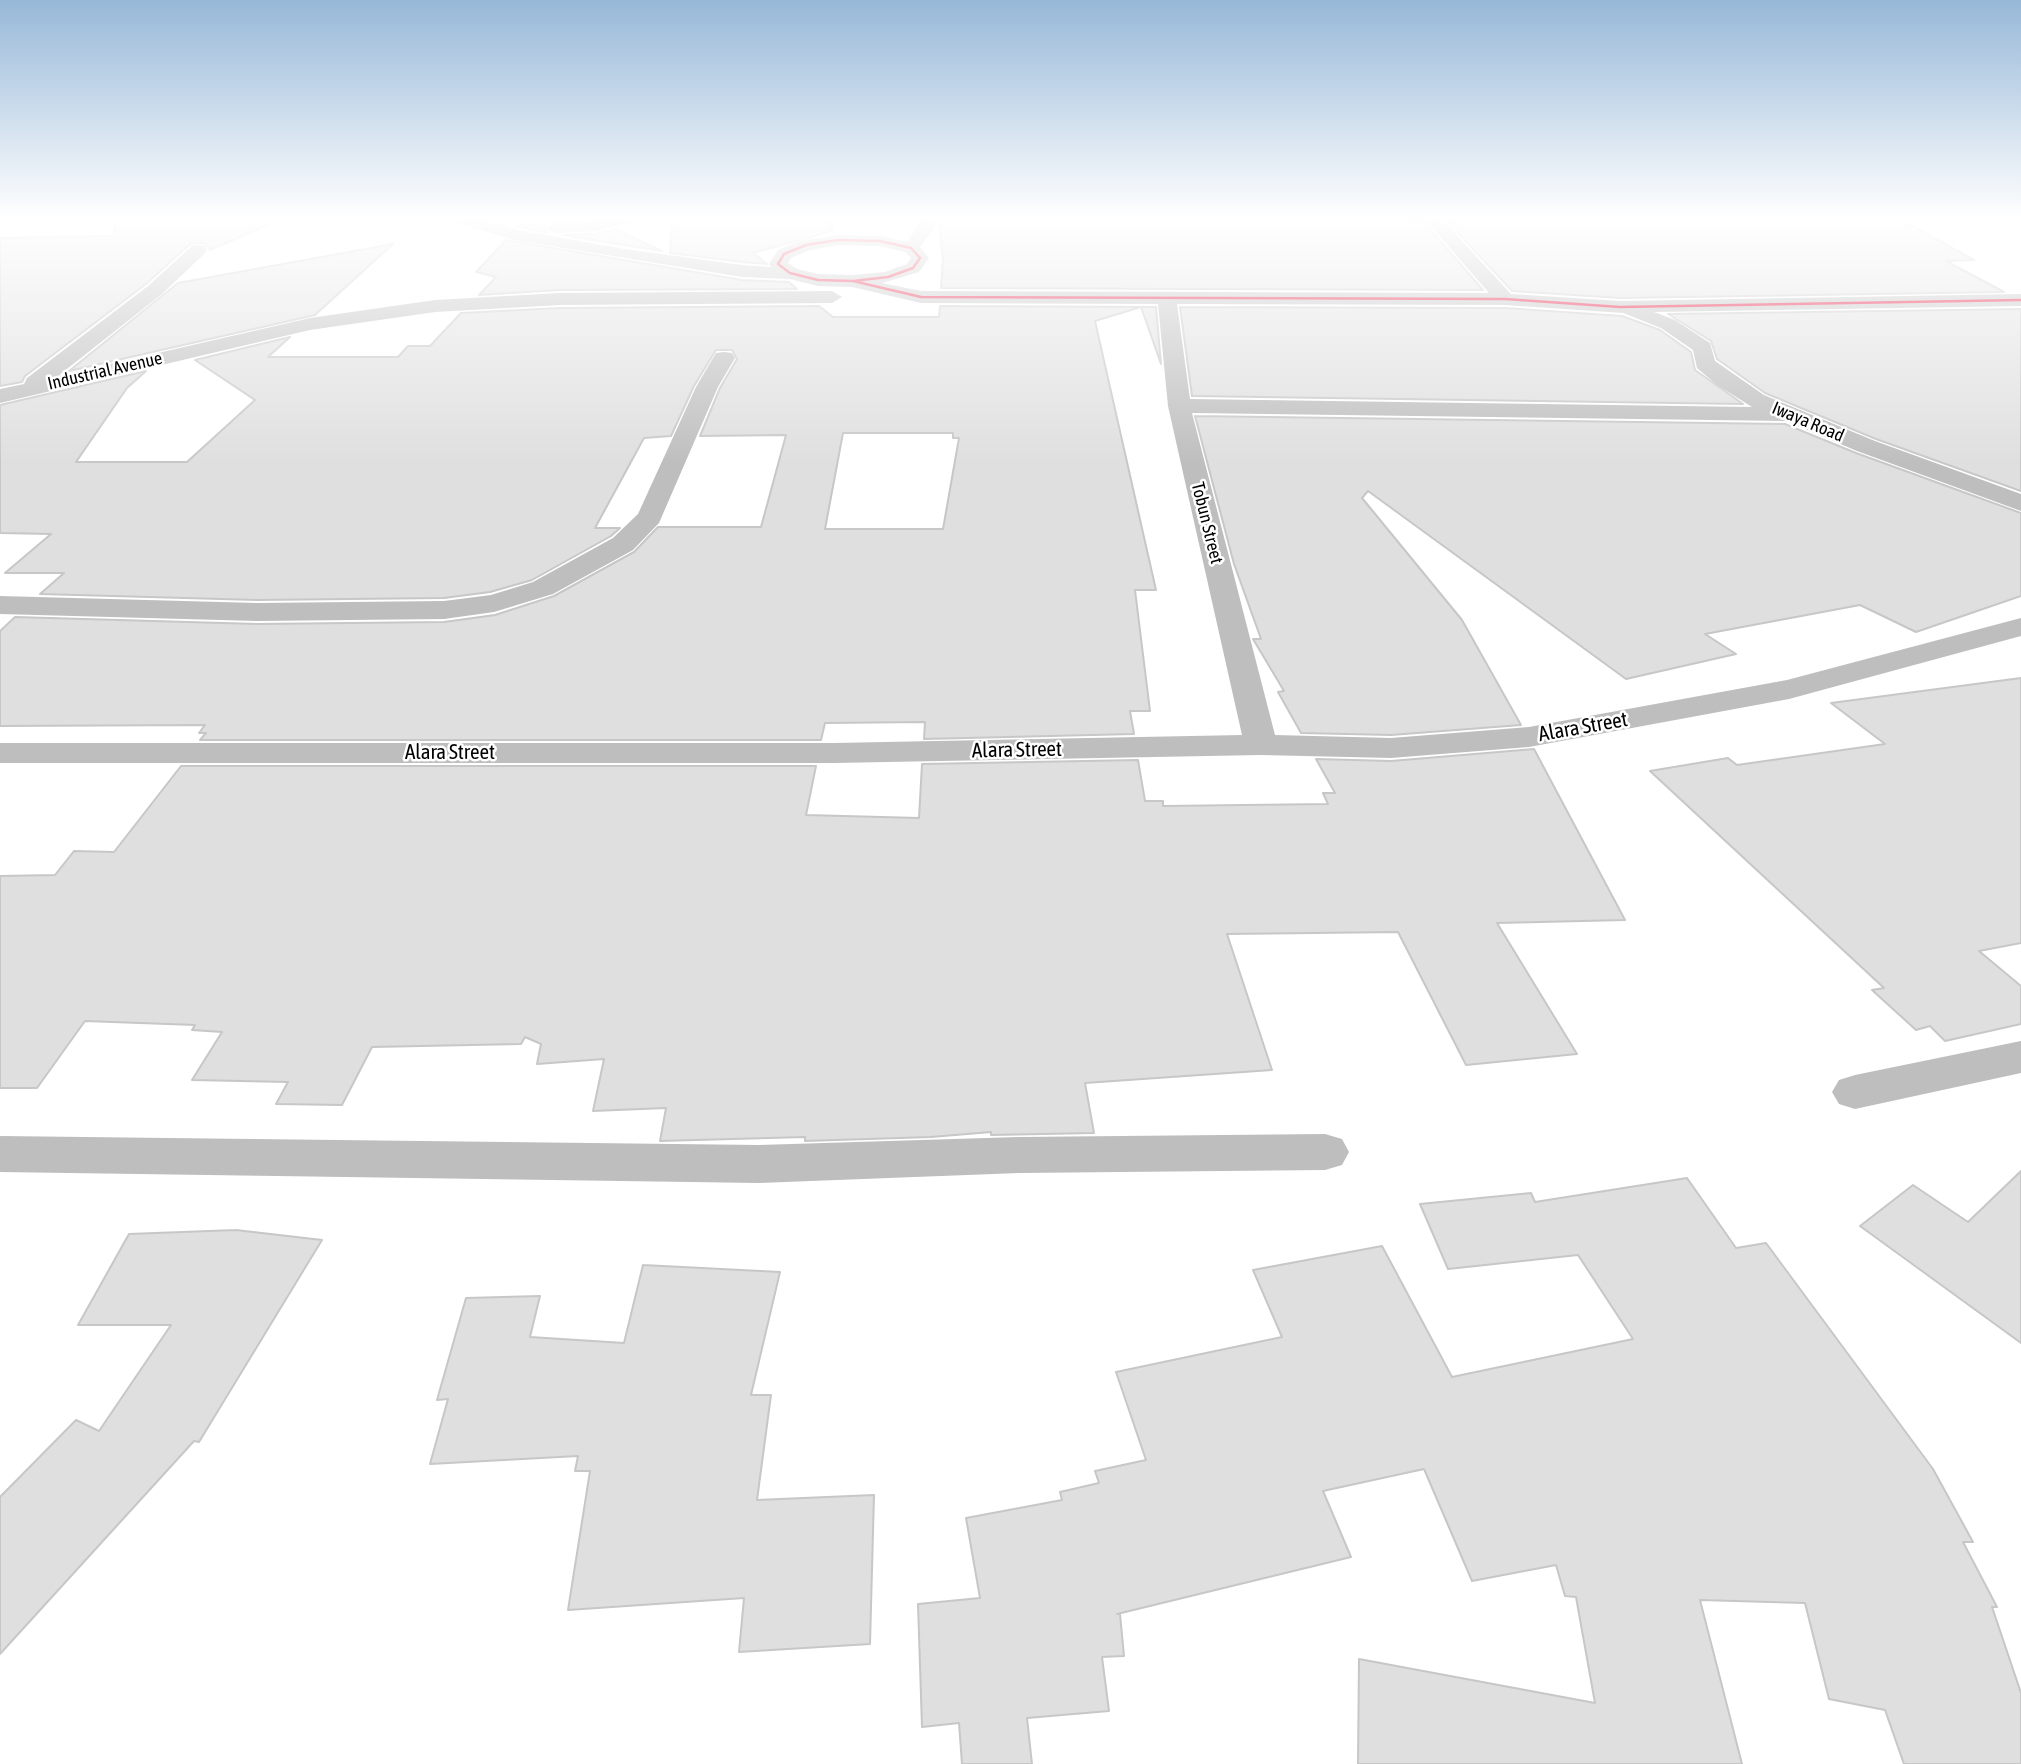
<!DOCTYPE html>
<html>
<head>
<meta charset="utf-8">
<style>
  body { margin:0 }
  canvas { display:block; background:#fff }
</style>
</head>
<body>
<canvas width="2021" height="1764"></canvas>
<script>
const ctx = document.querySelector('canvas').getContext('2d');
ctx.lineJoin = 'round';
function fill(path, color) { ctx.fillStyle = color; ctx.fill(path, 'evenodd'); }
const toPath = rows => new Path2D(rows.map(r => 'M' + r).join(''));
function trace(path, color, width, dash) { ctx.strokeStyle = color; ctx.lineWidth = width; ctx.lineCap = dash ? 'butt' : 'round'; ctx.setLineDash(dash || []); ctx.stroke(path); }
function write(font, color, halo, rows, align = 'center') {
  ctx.font = font + ' "Asap Condensed",sans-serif'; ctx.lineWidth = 5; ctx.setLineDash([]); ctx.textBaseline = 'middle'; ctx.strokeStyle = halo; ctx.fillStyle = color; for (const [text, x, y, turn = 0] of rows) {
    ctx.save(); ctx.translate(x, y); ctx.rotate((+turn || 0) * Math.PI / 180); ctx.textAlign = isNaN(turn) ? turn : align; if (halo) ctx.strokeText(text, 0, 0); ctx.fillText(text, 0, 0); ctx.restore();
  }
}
const building = toPath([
  [115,217,286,217,210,250,204,243,190,244,146,284,25,376,22,382,0,386,0,238,114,236,115,217],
  [548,217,589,217,592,219,553,221,543,227,548,233,518,227,523,221,548,217],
  [672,217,830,217,832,231,753,253,767,264,742,262,670,253,672,217],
  [938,217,1398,217,1402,221,1423,221,1483,290,941,288,943,259,938,217],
  [1585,217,1896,217,1974,260,1946,261,2004,292,1620,298,1512,291,1447,221,1592,223,1585,217],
  [615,229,662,251,562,235,596,234,615,229],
  [506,240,742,280,789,282,797,289,560,290,479,295,496,277,476,272,506,240],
  [393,244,315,315,69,371,178,283,393,244],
  [819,306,833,317,939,317,940,306,1156,307,1161,364,1141,307,1095,321,1156,590,1135,590,1150,711,1130,711,1134,734,924,739,925,722,825,723,821,740,200,740,206,733,199,733,205,725,0,726,0,631,15,617,257,624,444,622,495,615,554,596,634,552,658,527,761,527,786,435,700,436,720,388,737,359,732,350,716,350,694,386,671,436,644,438,595,528,620,528,611,536,532,580,490,592,444,598,257,600,40,594,64,573,5,573,51,534,0,533,0,405,146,371,127,388,76,462,187,462,255,400,195,360,290,337,268,357,398,357,408,346,430,346,461,313,560,308,819,306],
  [843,433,953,433,953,438,959,438,943,529,825,529,843,433],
  [1180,307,1505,308,1622,316,1660,330,1691,352,1695,370,1743,404,1192,396,1180,307],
  [2021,309,2021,491,1876,439,1765,393,1717,359,1711,341,1668,314,2021,309],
  [1195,416,1785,424,1856,453,2021,513,2021,596,1916,632,1860,605,1705,634,1736,654,1626,679,1368,491,1362,498,1462,620,1521,725,1391,735,1301,733,1278,692,1284,691,1253,639,1261,639,1234,564,1195,416],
  [2021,678,2021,943,1979,951,2021,986,2021,1024,1945,1041,1930,1026,1916,1030,1872,990,1884,988,1650,771,1728,758,1737,765,1885,744,1831,703,2021,678],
  [1534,749,1625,920,1497,923,1577,1054,1466,1065,1398,932,1227,934,1272,1070,1085,1083,1094,1133,991,1135,991,1132,931,1137,805,1141,805,1137,660,1141,666,1108,593,1111,604,1059,537,1064,541,1044,525,1037,521,1044,372,1047,342,1105,276,1104,288,1082,192,1080,222,1032,192,1030,195,1025,85,1021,37,1088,0,1088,0,876,55,875,74,851,114,852,181,766,816,766,806,815,919,818,922,764,1138,760,1145,801,1163,801,1163,806,1328,804,1323,793,1335,793,1316,759,1391,761,1534,749],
  [2021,1171,2021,1343,1860,1226,1913,1185,1968,1222,2021,1171],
  [1687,1178,1736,1248,1766,1243,1933,1469,1973,1542,1963,1542,1997,1607,1992,1607,2021,1693,2021,1764,1904,1764,1885,1710,1829,1699,1805,1603,1700,1600,1742,1764,1358,1764,1359,1659,1595,1703,1576,1597,1565,1596,1556,1565,1472,1581,1424,1469,1323,1491,1351,1557,1117,1614,1120,1614,1124,1656,1102,1657,1109,1711,1027,1718,1032,1764,962,1764,959,1723,922,1727,918,1604,980,1598,966,1518,1062,1500,1060,1492,1099,1483,1095,1471,1146,1460,1116,1372,1282,1337,1253,1270,1382,1246,1452,1377,1633,1339,1578,1255,1448,1269,1420,1204,1531,1193,1535,1202,1687,1178],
  [236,1230,322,1240,199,1442,194,1441,0,1654,0,1497,76,1420,99,1431,171,1325,78,1325,129,1234,236,1230],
  [643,1265,780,1272,751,1395,771,1395,757,1500,874,1495,870,1644,739,1652,744,1598,568,1610,590,1471,575,1471,578,1456,430,1464,448,1399,437,1400,466,1298,540,1296,530,1337,624,1343,643,1265]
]);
fill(building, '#dfdfdf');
trace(building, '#c7c7c7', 2);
fill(toPath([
  [449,217,474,217,518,230,625,249,742,265,771,267,769,264,778,250,800,241,838,235,880,236,907,242,916,229,919,217,935,217,933,229,920,247,929,258,919,272,882,283,921,291,1489,293,1423,217,1440,217,1511,294,1620,301,2021,294,2021,306,1654,312,1675,320,1710,343,1715,361,1764,395,1875,441,2021,494,2021,511,1857,451,1786,421,1192,413,1275,735,1391,738,1529,727,1787,680,2021,618,2021,636,1789,699,1529,747,1391,758,1261,755,834,763,0,763,0,743,834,743,1242,735,1168,406,1158,304,921,303,852,287,818,286,790,279,742,277,515,240,451,221,449,217],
  [838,245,880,246,905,252,911,258,907,264,885,272,853,275,818,274,797,269,788,263,791,258,810,250,838,245],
  [1177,304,1505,305,1623,313,1661,328,1693,350,1697,368,1717,385,1752,407,1190,399,1177,304],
  [612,217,640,217,638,221,596,231,554,233,545,228,554,223,596,221,612,217],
  [198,245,204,246,207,250,204,254,162,294,58,376,310,318,435,300,560,293,832,291,842,297,832,303,560,305,435,312,310,330,0,403,0,389,24,384,27,378,148,286,192,246,198,245],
  [724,352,732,353,735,358,718,387,659,523,633,550,553,594,494,612,444,619,257,621,0,614,0,596,257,603,444,601,491,595,533,582,613,538,638,514,696,387,716,353,724,352],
  [2021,1041,2021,1073,1855,1109,1839,1104,1832,1092,1839,1080,1855,1075,2021,1041],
  [1325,1134,1342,1139,1349,1152,1342,1165,1325,1170,1019,1173,759,1183,0,1172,0,1136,759,1145,1019,1137,1325,1134]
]), '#bebebe');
trace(toPath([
  [838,240,880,241,911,248,920,258,913,268,888,277,853,281,818,280,790,273,778,264,784,254,806,245,838,240],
  [853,281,921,297,1505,299,1620,307,2021,300]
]), '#e4002b', 2.5);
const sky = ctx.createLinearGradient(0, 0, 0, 464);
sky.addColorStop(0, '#97b8d8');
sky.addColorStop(0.47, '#fff');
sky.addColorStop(1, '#ffffff00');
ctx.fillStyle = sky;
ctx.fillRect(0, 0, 2021, 464);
write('18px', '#000', '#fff', [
  ["Industrial Avenue",105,371,-13],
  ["Iwaya Road",1808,422,23],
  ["Tobun Street",1207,523,76]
]);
write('21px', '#000', '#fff', [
  ["Alara Street",1583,727,-10],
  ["Alara Street",1017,750,-1],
  ["Alara Street",450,752]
]);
</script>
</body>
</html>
